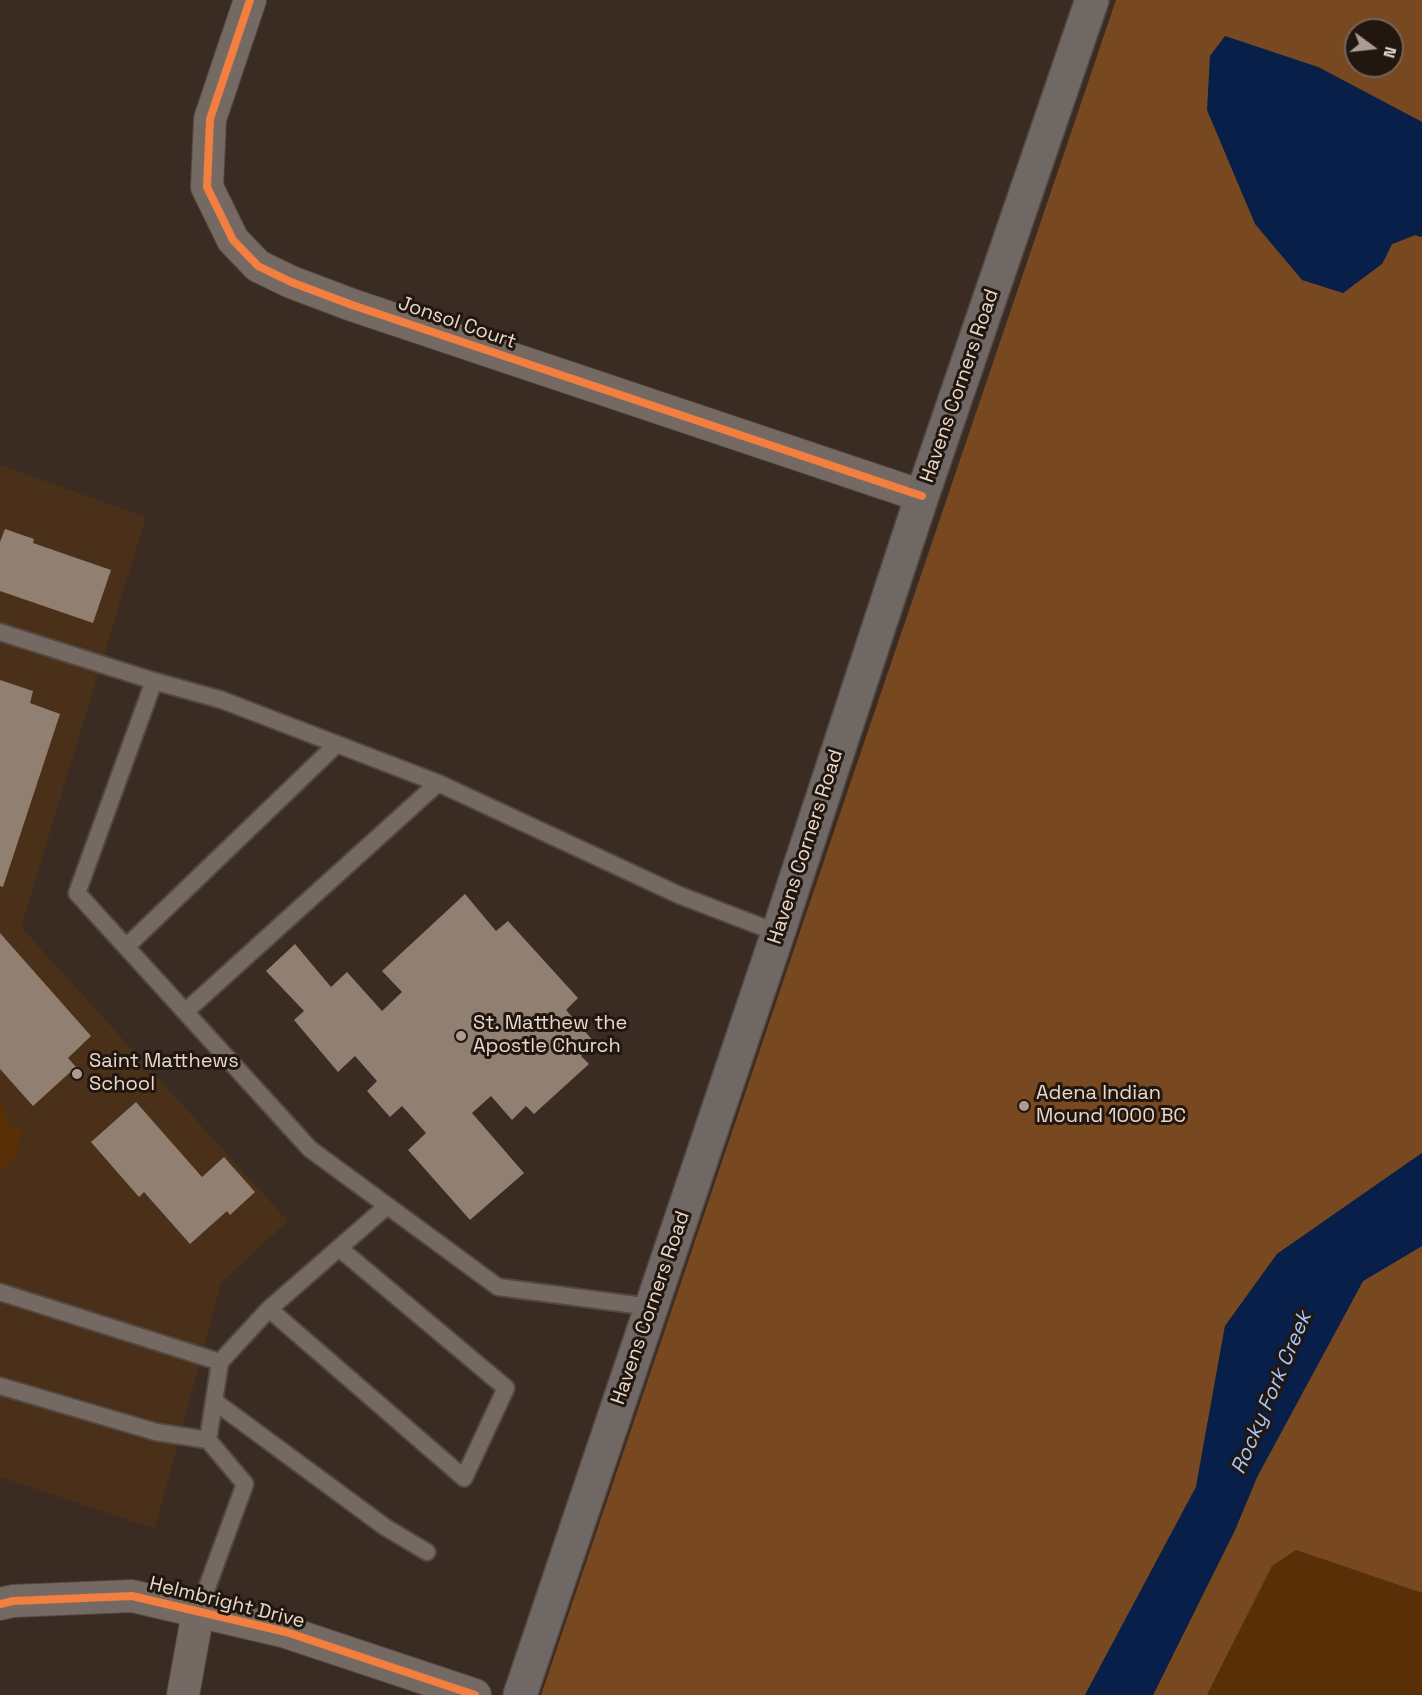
<!DOCTYPE html>
<html>
<head>
<meta charset="utf-8">
<style>
  body { margin:0 }
  #map { position:relative; width:1422px; height:1695px; overflow:hidden; background:#3a2c23; font-family:"Space Grotesk",sans-serif }
  canvas { display:block }
  .north { position:absolute; left:1344px; top:18px; width:60px; height:60px; box-sizing:border-box; background:#22170f; border:2px solid #72645b; border-radius:50%; rotate:105deg; font-size:16px; font-weight:700; line-height:24px; text-align:center; color:#e9d8cd }
  .north::after { content:''; display:block; margin:auto; width:21px; height:27px; background:#ac9c92; clip-path:polygon(50% 0,100% 100%,50% 72%,0 100%) }
</style>
</head>
<body>
<div id="map">
<canvas width="1422" height="1695"></canvas>
<div class="north">N</div>
</div>
<script>
const ctx = document.querySelector('canvas').getContext('2d');
ctx.lineJoin = 'round';
function fill(path, color) { ctx.fillStyle = color; ctx.fill(path, 'evenodd'); }
const toPath = rows => new Path2D(rows.map(r => 'M' + r).join(''));
function trace(path, color, width, dash) { ctx.strokeStyle = color; ctx.lineWidth = width; ctx.lineCap = dash ? 'butt' : 'round'; ctx.setLineDash(dash || []); ctx.stroke(path); }
function write(font, color, halo, rows, align = 'center') {
  ctx.font = font + ' "Space Grotesk",sans-serif'; ctx.lineWidth = 6; ctx.setLineDash([]); ctx.textBaseline = 'middle'; ctx.strokeStyle = halo; ctx.fillStyle = color; for (const [text, x, y, turn = 0] of rows) {
    ctx.save(); ctx.translate(x, y); ctx.rotate((+turn || 0) * Math.PI / 180); ctx.textAlign = isNaN(turn) ? turn : align; if (halo) ctx.strokeText(text, 0, 0); ctx.fillText(text, 0, 0); ctx.restore();
  }
}
fill(toPath([
  [0,465,146,517,21,927,288,1221,221,1283,155,1529,0,1477]
]), '#4a2f19');
fill(toPath([
  [0,1104,6,1111,6,1119,22,1132,15,1157,0,1174],
  [1296,1550,1422,1593,1422,1695,1207,1695,1272,1566]
]), '#582f06');
fill(toPath([
  [1116,0,1422,0,1422,122,1318,67,1382,264,1392,244,1415,235,1422,237,1422,1153,1277,1254,1225,1326,1196,1487,1085,1695,541,1695],
  [1356,30,1392,30,1392,66,1356,66],
  [1422,1246,1422,1593,1296,1550,1272,1566,1207,1695,1153,1695,1235,1530,1257,1477,1363,1281]
]), '#784820');
fill(toPath([
  [1225,36,1318,67,1422,122,1422,237,1415,235,1392,244,1382,264,1343,293,1302,280,1255,224,1207,110,1210,56],
  [1422,1153,1422,1246,1363,1281,1257,1477,1235,1530,1153,1695,1085,1695,1196,1487,1225,1326,1277,1254]
]), '#071f49');
fill(toPath([
  [5,529,34,539,33,543,111,570,93,623,0,591,0,542],
  [0,680,33,691,30,703,60,714,3,887,0,886],
  [465,894,496,931,508,921,578,998,566,1010,596,1044,581,1056,589,1064,534,1114,526,1106,512,1120,491,1096,472,1113,524,1173,470,1220,408,1150,426,1133,402,1106,390,1117,367,1091,377,1081,355,1056,338,1072,294,1020,304,1011,266,971,295,944,331,987,347,972,382,1011,402,992,382,971],
  [0,933,91,1036,68,1058,76,1067,33,1106,0,1069],
  [136,1102,202,1177,224,1157,255,1192,230,1215,227,1211,190,1244,144,1192,139,1197,91,1142]
]), '#917f72');
const lane = toPath([
  [0,632,154,681],
  [126,947,337,744],
  [185,1012,438,783],
  [339,1248,506,1388,464,1478,269,1309,387,1206],
  [0,1292,220,1362],
  [651,1307,498,1287,310,1149,77,893,154,681,222,700,438,783,679,895,778,933],
  [0,1386,156,1432,208,1440],
  [214,1401,385,1527,427,1552],
  [198,1612,245,1484,208,1440,220,1362,269,1309]
]);
const street = toPath([
  [250,0,210,119,207,187,233,240,258,266,291,282,352,305,922,496],
  [0,1604,13,1601,132,1596,286,1632,475,1695],
  [183,1695,198,1612]
]);
const primary = toPath([
  [520,1695,778,933,922,496,1092,0]
]);
trace(lane, '#544840', 20);
trace(street, '#544840', 34);
trace(primary, '#544840', 36);
trace(lane, '#756a63', 16);
trace(street, '#756a63', 32);
trace(primary, '#6f6865', 33);
trace(toPath([
  [250,0,210,119,207,187,233,240,258,266,291,282,352,305,922,496],
  [0,1604,13,1601,132,1596,286,1632,475,1695]
]), '#f27e40', 8);
for (const [x, y, r, color] of [
  [461,1036,6,"#ac9c92"],
  [77,1074,6,"#ac9c92"],
  [1024,1106,6,"#ac9c92"]
]) { const dot = new Path2D(); dot.arc(x, y, r, 0, 2 * Math.PI); ctx.fillStyle = color; ctx.fill(dot); trace(dot, '#22170f', 2); }
write('20px', '#e9d8cd', '#22170f', [
  ["Jonsol Court",457,323,19],
  ["Havens Corners Road",960,386,-71],
  ["Havens Corners Road",806,847,-72],
  ["Havens Corners Road",651,1308,-71],
  ["Helmbright Drive",227,1603,14]
]);
write('20px', '#e9d8cd', '#22170f', [
  ["St. Matthew the",473,1024],
  ["Apostle Church",473,1047],
  ["Saint Matthews",89,1062],
  ["School",89,1085],
  ["Adena Indian",1036,1094],
  ["Mound 1000 BC",1036,1117]
], 'left');
write('italic 21px', '#a3c6fe', '#22170f', [
  ["Rocky Fork Creek",1272,1393,-67]
]);
</script>
</body>
</html>
